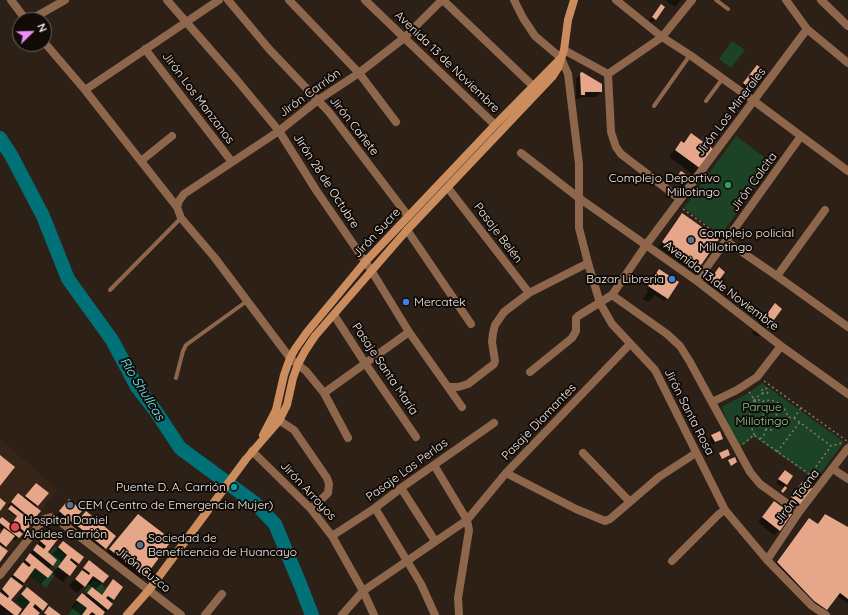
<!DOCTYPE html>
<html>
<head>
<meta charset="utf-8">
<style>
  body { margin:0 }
  #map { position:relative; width:848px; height:615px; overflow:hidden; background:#2c2017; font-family:Quicksand,sans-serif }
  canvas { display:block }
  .north { position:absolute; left:12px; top:12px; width:40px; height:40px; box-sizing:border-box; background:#110b07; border:1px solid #6d6561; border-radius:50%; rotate:67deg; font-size:11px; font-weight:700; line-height:16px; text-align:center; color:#f6ede7 }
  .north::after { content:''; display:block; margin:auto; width:14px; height:18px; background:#ed8cf9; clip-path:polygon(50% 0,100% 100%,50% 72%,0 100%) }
</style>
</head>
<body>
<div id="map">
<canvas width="848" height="615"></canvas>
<div class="north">N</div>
</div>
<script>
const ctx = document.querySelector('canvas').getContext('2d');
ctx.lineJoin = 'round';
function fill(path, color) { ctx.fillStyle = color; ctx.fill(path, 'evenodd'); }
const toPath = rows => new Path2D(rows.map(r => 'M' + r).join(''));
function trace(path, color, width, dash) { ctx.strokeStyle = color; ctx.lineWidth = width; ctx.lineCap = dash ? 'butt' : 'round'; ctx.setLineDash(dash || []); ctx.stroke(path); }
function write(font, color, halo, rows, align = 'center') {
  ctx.font = font + ' Quicksand,sans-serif'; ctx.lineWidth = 4; ctx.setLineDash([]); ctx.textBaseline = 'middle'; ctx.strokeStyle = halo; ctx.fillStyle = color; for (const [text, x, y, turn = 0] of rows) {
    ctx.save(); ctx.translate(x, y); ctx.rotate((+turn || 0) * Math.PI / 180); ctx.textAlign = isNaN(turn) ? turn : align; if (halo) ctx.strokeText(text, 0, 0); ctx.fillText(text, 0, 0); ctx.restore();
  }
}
fill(toPath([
  [0,438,58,490,0,564]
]), '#362417');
fill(toPath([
  [705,133,718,142,713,149,700,140]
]), '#35242d');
fill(toPath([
  [732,41,745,50,731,68,719,59],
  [736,136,772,163,721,235,684,208],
  [762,383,844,442,816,480,754,437,739,448,722,409,723,406,747,394],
  [55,547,67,556,56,569,53,566,57,560,50,553],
  [35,568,48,578,53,572,56,574,46,588,30,575],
  [94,579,106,588,102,595,93,587,87,593,84,591],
  [21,594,30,602,24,609,15,602],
  [78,602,87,608,82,615,68,615]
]), '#1c4325');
fill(toPath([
  [667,0,681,0,675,7,666,1],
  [658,8,664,8,652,23,649,21],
  [755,69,752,86,749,89,745,90,741,87],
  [581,74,601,92,596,97,581,97,579,99,576,99,576,79],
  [691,135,711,150,694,175,669,157,675,149],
  [682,214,699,267,694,272,658,247,677,219],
  [659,270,667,298,664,301,655,295,648,302,643,299,648,291,646,289],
  [717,272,724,272,711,289,708,286,707,284],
  [775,305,767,327,757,337,752,333,765,314],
  [712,436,722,438,719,441,712,445,709,439],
  [782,474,792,476,784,487,786,488,781,493,784,488,776,483],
  [36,484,37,505,35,508,39,511,15,541,12,538,3,549,0,560,0,534,3,531,0,528,0,520,11,525,18,516,16,515,15,516,8,511,9,509,7,507,14,499,23,498],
  [801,486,801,504,798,507,789,500],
  [774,502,779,530,774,535,758,522],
  [66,504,72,521,69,524,57,515],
  [138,515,144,576,138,583,103,556],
  [825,515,848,527,848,604,837,596,823,612,774,565,806,522,817,525],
  [81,517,105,548,100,553,71,529],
  [48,531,46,552,56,560,48,569,53,573,62,562,52,554,63,542,78,563,63,582,51,573,41,584,29,575,10,601,16,615,0,615,0,591],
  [89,561,108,576,95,590,101,595,113,580,113,599,110,602,108,610,102,615,81,615,71,607,82,594,85,597,93,588,87,583,77,593,69,586],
  [27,588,46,604,37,615,19,615,24,609,15,601]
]), '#0007');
trace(toPath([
  [0,138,11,155,43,216,68,279,112,340,137,387,155,410,180,448,256,504,275,524,300,584,312,615]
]), '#007277', 14);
fill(toPath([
  [661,4,665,7,656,20,652,17],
  [757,65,765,71,753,87,748,87,743,83],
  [582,72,602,84,602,92,585,92,585,95,581,95,580,73],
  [691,133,713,149,701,169,675,150,681,141,684,143],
  [681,171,687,175,681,182,678,180,676,183,673,181],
  [682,213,719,239,699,268,662,242],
  [719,267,725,272,715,286,711,283,710,280],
  [659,269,679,282,668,299,648,286],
  [775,303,782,309,768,328,761,322],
  [720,431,723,439,715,442,711,435],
  [728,449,730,455,722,459,719,453],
  [0,455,15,467,0,486],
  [735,457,737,462,731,466,728,460],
  [785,470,793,476,787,485,778,479],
  [803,481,813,489,801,505,791,497],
  [36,483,49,493,38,506,25,496],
  [785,486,787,488,783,493,781,491],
  [18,493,41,511,33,520,11,502],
  [0,498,6,503,0,511],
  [69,499,82,511,72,522,59,511],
  [774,501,792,514,780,531,762,517],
  [11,505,20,512,17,516,8,509],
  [86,511,116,536,106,549,75,524],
  [20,512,33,522,25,532,13,522],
  [138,514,172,540,145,577,109,549],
  [825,514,848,527,848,599,840,593,827,610,814,601,777,562,809,518,818,524],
  [2,517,23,534,19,538,0,523,0,519],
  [4,528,15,536,6,547,0,542,0,534],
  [48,530,58,539,48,552,57,560,53,566,33,550,37,544,44,549,46,546,40,541],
  [63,541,84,557,79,564,71,558,70,560,77,566,70,576,58,567,67,555,58,547],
  [0,545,8,551,0,562],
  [30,553,53,572,48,578,35,568,24,583,13,575,23,562,29,567,31,565,25,560],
  [89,560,109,576,103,583,93,576,85,587,75,579,82,570,89,575,90,573,83,568],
  [11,577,23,586,11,600,22,609,18,615,14,615,0,604,0,592,8,598,9,596,2,589],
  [113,579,123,587,114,600,108,596,106,598,113,604,108,610,87,593,92,587,102,595],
  [27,587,48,604,43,611,35,604,33,607,40,613,38,615,20,615,30,602,21,594],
  [82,593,105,612,103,615,96,615,92,612,89,615,82,615,87,608,76,600],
  [49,606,61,615,47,615,44,613]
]), '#e6a68a');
trace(toPath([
  [683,209,720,236],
  [764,381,847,441],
  '762 391a3 3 0 1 1 6 0a3 3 0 1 1-6 0Z',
  [749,392,764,413],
  [763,393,754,399,764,401],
  [753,407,754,399],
  '761 421a9 9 0 1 1 18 0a9 9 0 1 1-18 0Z',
  [794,418,831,446,842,443],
  [779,419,788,417,794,418,801,408],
  [754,435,754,433,751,427,749,421,750,414,753,409,758,404,764,401,770,400,777,402,782,406,786,411,788,417],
  [760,439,764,435,766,429],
  [743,444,754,435,816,479],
  [777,452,800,422],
  [810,475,831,446]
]), '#837971', 1.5, [2, 3]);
trace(toPath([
  [716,0,728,9],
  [706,101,723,78],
  [654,106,690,55],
  [110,290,181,218],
  [176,378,183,351,186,345,247,301]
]), '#8e664b', 4);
trace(toPath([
  [11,0,26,20],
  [167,0,236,79,279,131,316,190,371,270,409,332,462,407],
  [228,0,269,49,329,112,408,216],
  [289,0,359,73,396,122],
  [365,0,495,125],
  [443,0,533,86],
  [514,0,523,18,535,36,561,58,568,74,579,164,579,228,588,263,600,303,612,324,655,370,725,510,767,560,812,606,826,615],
  [616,0,662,37,690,55,754,101,848,171],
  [786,0,807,29,848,63],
  [821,0,848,26],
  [30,20,65,0],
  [44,42,85,90],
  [145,49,232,162],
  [564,50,608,74,611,132,616,147,621,154,680,199],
  [608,74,662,37,692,0],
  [521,153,579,198,697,281,781,346,848,394],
  [141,161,172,136],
  [448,188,529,293],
  [177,207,85,90,219,0],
  [407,230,471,324],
  [726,241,777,276,848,327],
  [777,276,825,210],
  [697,281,801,136],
  [612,295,667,334,680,346,690,362,750,472,760,484,799,512],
  [334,315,365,363,416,437],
  [530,372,572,338,576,331,576,318,578,316,612,295,646,245,807,29],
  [449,387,458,387,468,384,494,364,495,361,492,342,493,333,495,325,504,312,529,293,588,263],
  [324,393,409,332],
  [712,402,737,390,757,377,781,346],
  [274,417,294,430,327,478,329,484,328,493,311,509],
  [348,438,324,393,306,371,290,358,215,258,181,218,177,207,179,201,184,194,279,131,318,100,359,73,404,38,442,0],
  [252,451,311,509,332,536,363,591,374,615],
  [583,453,629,501],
  [434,465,467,520,469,530,458,598,459,615],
  [833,469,848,479],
  [506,473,576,509,605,521,610,519,659,477,696,453],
  [401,488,435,541],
  [375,508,421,584,435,615],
  [332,536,375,508,401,488,494,423],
  [767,560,799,512,848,448],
  [672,561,719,514,725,510],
  [0,575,44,519,51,517,62,523,181,615],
  [205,615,222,594],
  [342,615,363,591,467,520,506,473,630,344]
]), '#8e664b', 8);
trace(toPath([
  [263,435,276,410,284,375,290,358,295,349,307,332,365,262,495,125,560,59],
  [127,615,149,590,246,459,279,421,287,405,293,378,298,364,305,351,315,336,407,230,553,76,558,68,564,50,568,20,574,0]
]), '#cb8c5e', 8);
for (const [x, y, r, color] of [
  [728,185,4,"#2e9e5b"],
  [691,240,4,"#5c6f8a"],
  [672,279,4,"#3f7fe0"],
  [406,302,4,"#3f7fe0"],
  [234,487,4,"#0f9aa8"],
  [70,505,4,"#5c6f8a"],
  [15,527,5,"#e0444e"],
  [140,545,4,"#5c6f8a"]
]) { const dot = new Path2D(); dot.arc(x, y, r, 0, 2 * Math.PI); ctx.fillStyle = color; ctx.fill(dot); trace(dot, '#110b07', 1.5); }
write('12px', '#f6ede7', '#110b07', [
  ["Avenida 13 de Noviembre",447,62,44],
  ["Jirón Carrión",310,93,-36],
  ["Jirón Los Manzanos",198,98,53],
  ["Jirón Los Minerales",731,112,-53],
  ["Jirón Cañete",354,126,52],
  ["Jirón 28 de Octubre",326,181,57],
  ["Jirón Calcita",754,182,-54],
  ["Jirón Sucre",377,233,-47],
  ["Pasaje Belén",498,233,53],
  ["Avenida 13 de Noviembre",721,286,37],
  ["Pasaje Santa María",385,369,56],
  ["Jirón Santa Rosa",689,412,63],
  ["Pasaje Diamantes",539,422,-46],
  ["Pasaje Las Perlas",407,470,-36],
  ["Jirón Arroyos",308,491,47],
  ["Jirón Tacna",797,497,-53],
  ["Jirón Cuzco",143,570,38]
]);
write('12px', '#f6ede7', '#110b07', [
  ["Complejo Deportivo",720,178,"right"],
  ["Millotingo",720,192,"right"],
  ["Complejo policial",699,233],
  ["Millotingo",699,247],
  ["Bazar Libreria",664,279,"right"],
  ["Mercatek",414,302],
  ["Puente D. A. Carrión",226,487,"right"],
  ["CEM (Centro de Emergencia Mujer)",78,505],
  ["Hospital Daniel",24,520],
  ["Alcides Carrión",24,534],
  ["Sociedad de",148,538],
  ["Beneficencia de Huancayo",148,552]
], 'left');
write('12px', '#87d395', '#110b07', [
  ["Parque",762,407],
  ["Millotingo",762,421]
]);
write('italic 13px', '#6df0f8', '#110b07', [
  ["Río Shullcas",142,389,58]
]);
</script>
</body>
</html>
